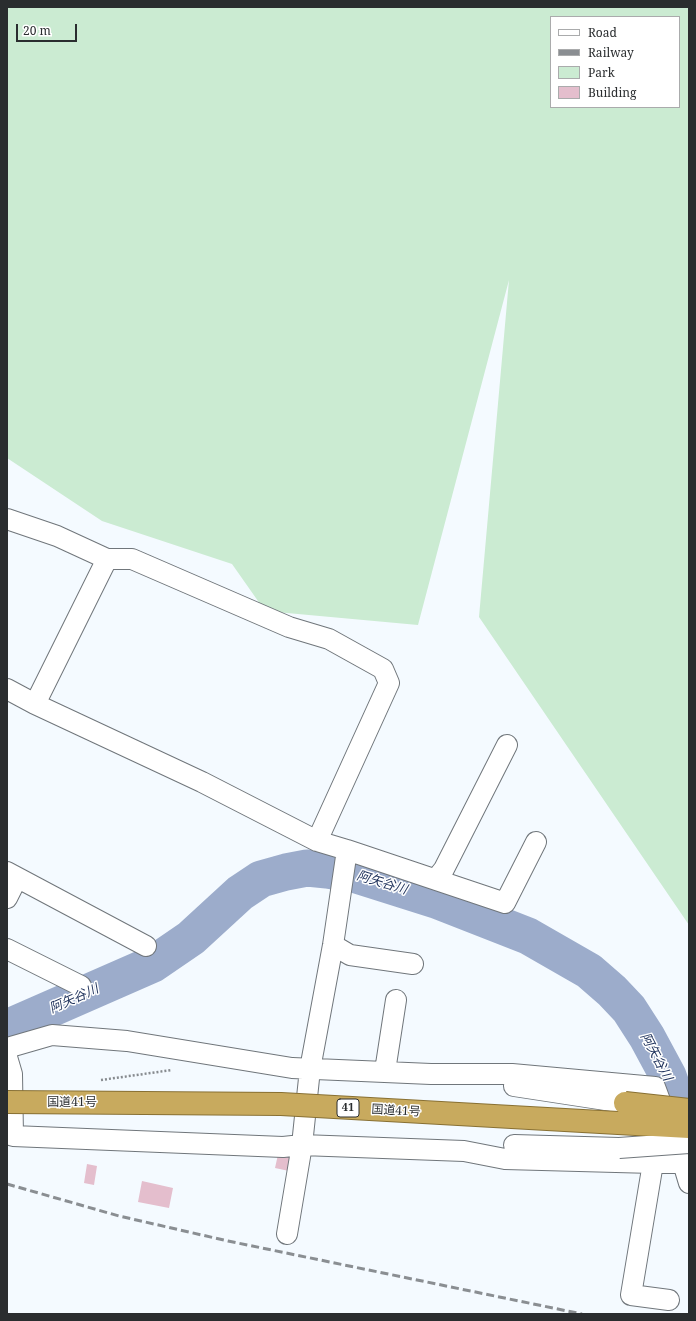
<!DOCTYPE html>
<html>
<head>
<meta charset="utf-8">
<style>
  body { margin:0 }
  #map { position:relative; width:696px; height:1321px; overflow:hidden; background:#f4faff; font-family:"Noto Serif",serif }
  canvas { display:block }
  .frame { position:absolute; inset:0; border:8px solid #2a2d2f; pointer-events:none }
  .legend { position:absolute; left:550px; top:16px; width:130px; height:92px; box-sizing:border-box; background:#fff; border:1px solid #aaabac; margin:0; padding:5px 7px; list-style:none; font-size:12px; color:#2a2d2f }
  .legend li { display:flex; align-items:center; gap:8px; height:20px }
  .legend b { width:20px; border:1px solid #aaabac }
  .scale { position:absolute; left:16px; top:24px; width:61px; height:18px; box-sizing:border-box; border:2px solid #2a2d2f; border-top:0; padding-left:5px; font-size:12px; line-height:14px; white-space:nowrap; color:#2a2d2f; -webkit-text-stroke:3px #fff; paint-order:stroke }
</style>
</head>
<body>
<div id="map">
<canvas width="696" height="1321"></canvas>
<div class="frame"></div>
<ul class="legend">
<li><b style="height:5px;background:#fff"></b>Road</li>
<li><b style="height:5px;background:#8a8e92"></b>Railway</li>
<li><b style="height:11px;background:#cbebd2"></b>Park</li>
<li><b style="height:11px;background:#e4becd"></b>Building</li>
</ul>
<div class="scale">20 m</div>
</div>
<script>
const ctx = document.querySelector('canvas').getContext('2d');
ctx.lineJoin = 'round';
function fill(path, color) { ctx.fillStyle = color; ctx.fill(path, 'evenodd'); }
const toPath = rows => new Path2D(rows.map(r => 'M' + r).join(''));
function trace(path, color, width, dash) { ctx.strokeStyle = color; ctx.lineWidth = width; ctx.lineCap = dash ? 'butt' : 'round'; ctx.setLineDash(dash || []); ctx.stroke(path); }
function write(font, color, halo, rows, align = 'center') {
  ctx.font = font + ' "Noto Serif","Noto Sans JP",serif'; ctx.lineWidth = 3; ctx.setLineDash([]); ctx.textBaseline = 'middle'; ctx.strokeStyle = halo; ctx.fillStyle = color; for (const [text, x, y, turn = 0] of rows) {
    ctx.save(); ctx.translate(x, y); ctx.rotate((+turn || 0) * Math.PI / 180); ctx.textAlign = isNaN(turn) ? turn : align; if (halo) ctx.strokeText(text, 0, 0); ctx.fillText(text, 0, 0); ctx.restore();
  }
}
fill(toPath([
  [7,7,689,7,689,925,479,617,509,280,418,625,265,611,232,564,102,521,7,458],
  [551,17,679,17,679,107,551,107]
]), '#cbebd2');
trace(toPath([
  [7,1028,153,964,191,938,240,893,261,879,286,872,307,868,327,870,357,875,436,900,528,936,589,971,612,991,629,1009,647,1037,668,1076,689,1135]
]), '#9caccb', 37);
fill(toPath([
  [279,1150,293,1153,289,1171,275,1168],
  [87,1164,97,1166,94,1185,84,1183],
  [142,1181,173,1188,169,1208,138,1202]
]), '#e4becd');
const minor = toPath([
  [7,519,57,536,107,559,132,559,289,627,329,639,383,669,389,683,317,841],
  [7,689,35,704,202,782,317,841,347,850,333,945,310,1069,302,1145,287,1234],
  [35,704,107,559],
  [347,850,505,903,536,842],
  [7,872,146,946],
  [436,879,444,869,507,745],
  [7,898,17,878],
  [333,945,350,955,413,964],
  [7,949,81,986],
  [7,1048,52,1035,127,1041,292,1068,431,1074,512,1074,655,1087,668,1122],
  [7,1057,12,1074,13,1136,283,1147,302,1145,464,1151,505,1159,653,1163,683,1163,689,1183],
  [385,1071,396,1000],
  [514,1086,625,1103],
  [514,1145,619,1148],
  [653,1163,631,1295,669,1300]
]);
trace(minor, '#70767b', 22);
trace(toPath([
  [101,1080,172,1070]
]), '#878b8f', 2.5, [2, 2]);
trace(minor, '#fff', 20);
trace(toPath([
  [7,1184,119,1216,228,1241,582,1314]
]), '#8a8e92', 3, [8, 4]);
const minorBridge = toPath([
  [619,1148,689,1143]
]);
const trunkBridge = toPath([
  [7,1102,281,1104,689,1127],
  [625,1103,689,1110]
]);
trace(minorBridge, '#70767b', 22, []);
trace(trunkBridge, '#887033', 24, []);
trace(minorBridge, '#fff', 20);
trace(trunkBridge, '#c8aa5e', 22);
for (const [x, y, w] of [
  [348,1108,22]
]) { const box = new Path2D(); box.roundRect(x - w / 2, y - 9, w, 18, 3); ctx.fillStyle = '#fff'; ctx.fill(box); trace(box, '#2a2d2f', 1); }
write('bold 11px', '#2a2d2f', null, [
  ["41",348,1108]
]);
write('12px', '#2a2d2f', '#fff', [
  ["国道41号",72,1103],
  ["国道41号",396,1111,3]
]);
write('italic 13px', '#1e315b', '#fff', [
  ["阿矢谷川",382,883,17],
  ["阿矢谷川",74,999,-24],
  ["阿矢谷川",656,1057,62]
]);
</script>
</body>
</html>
